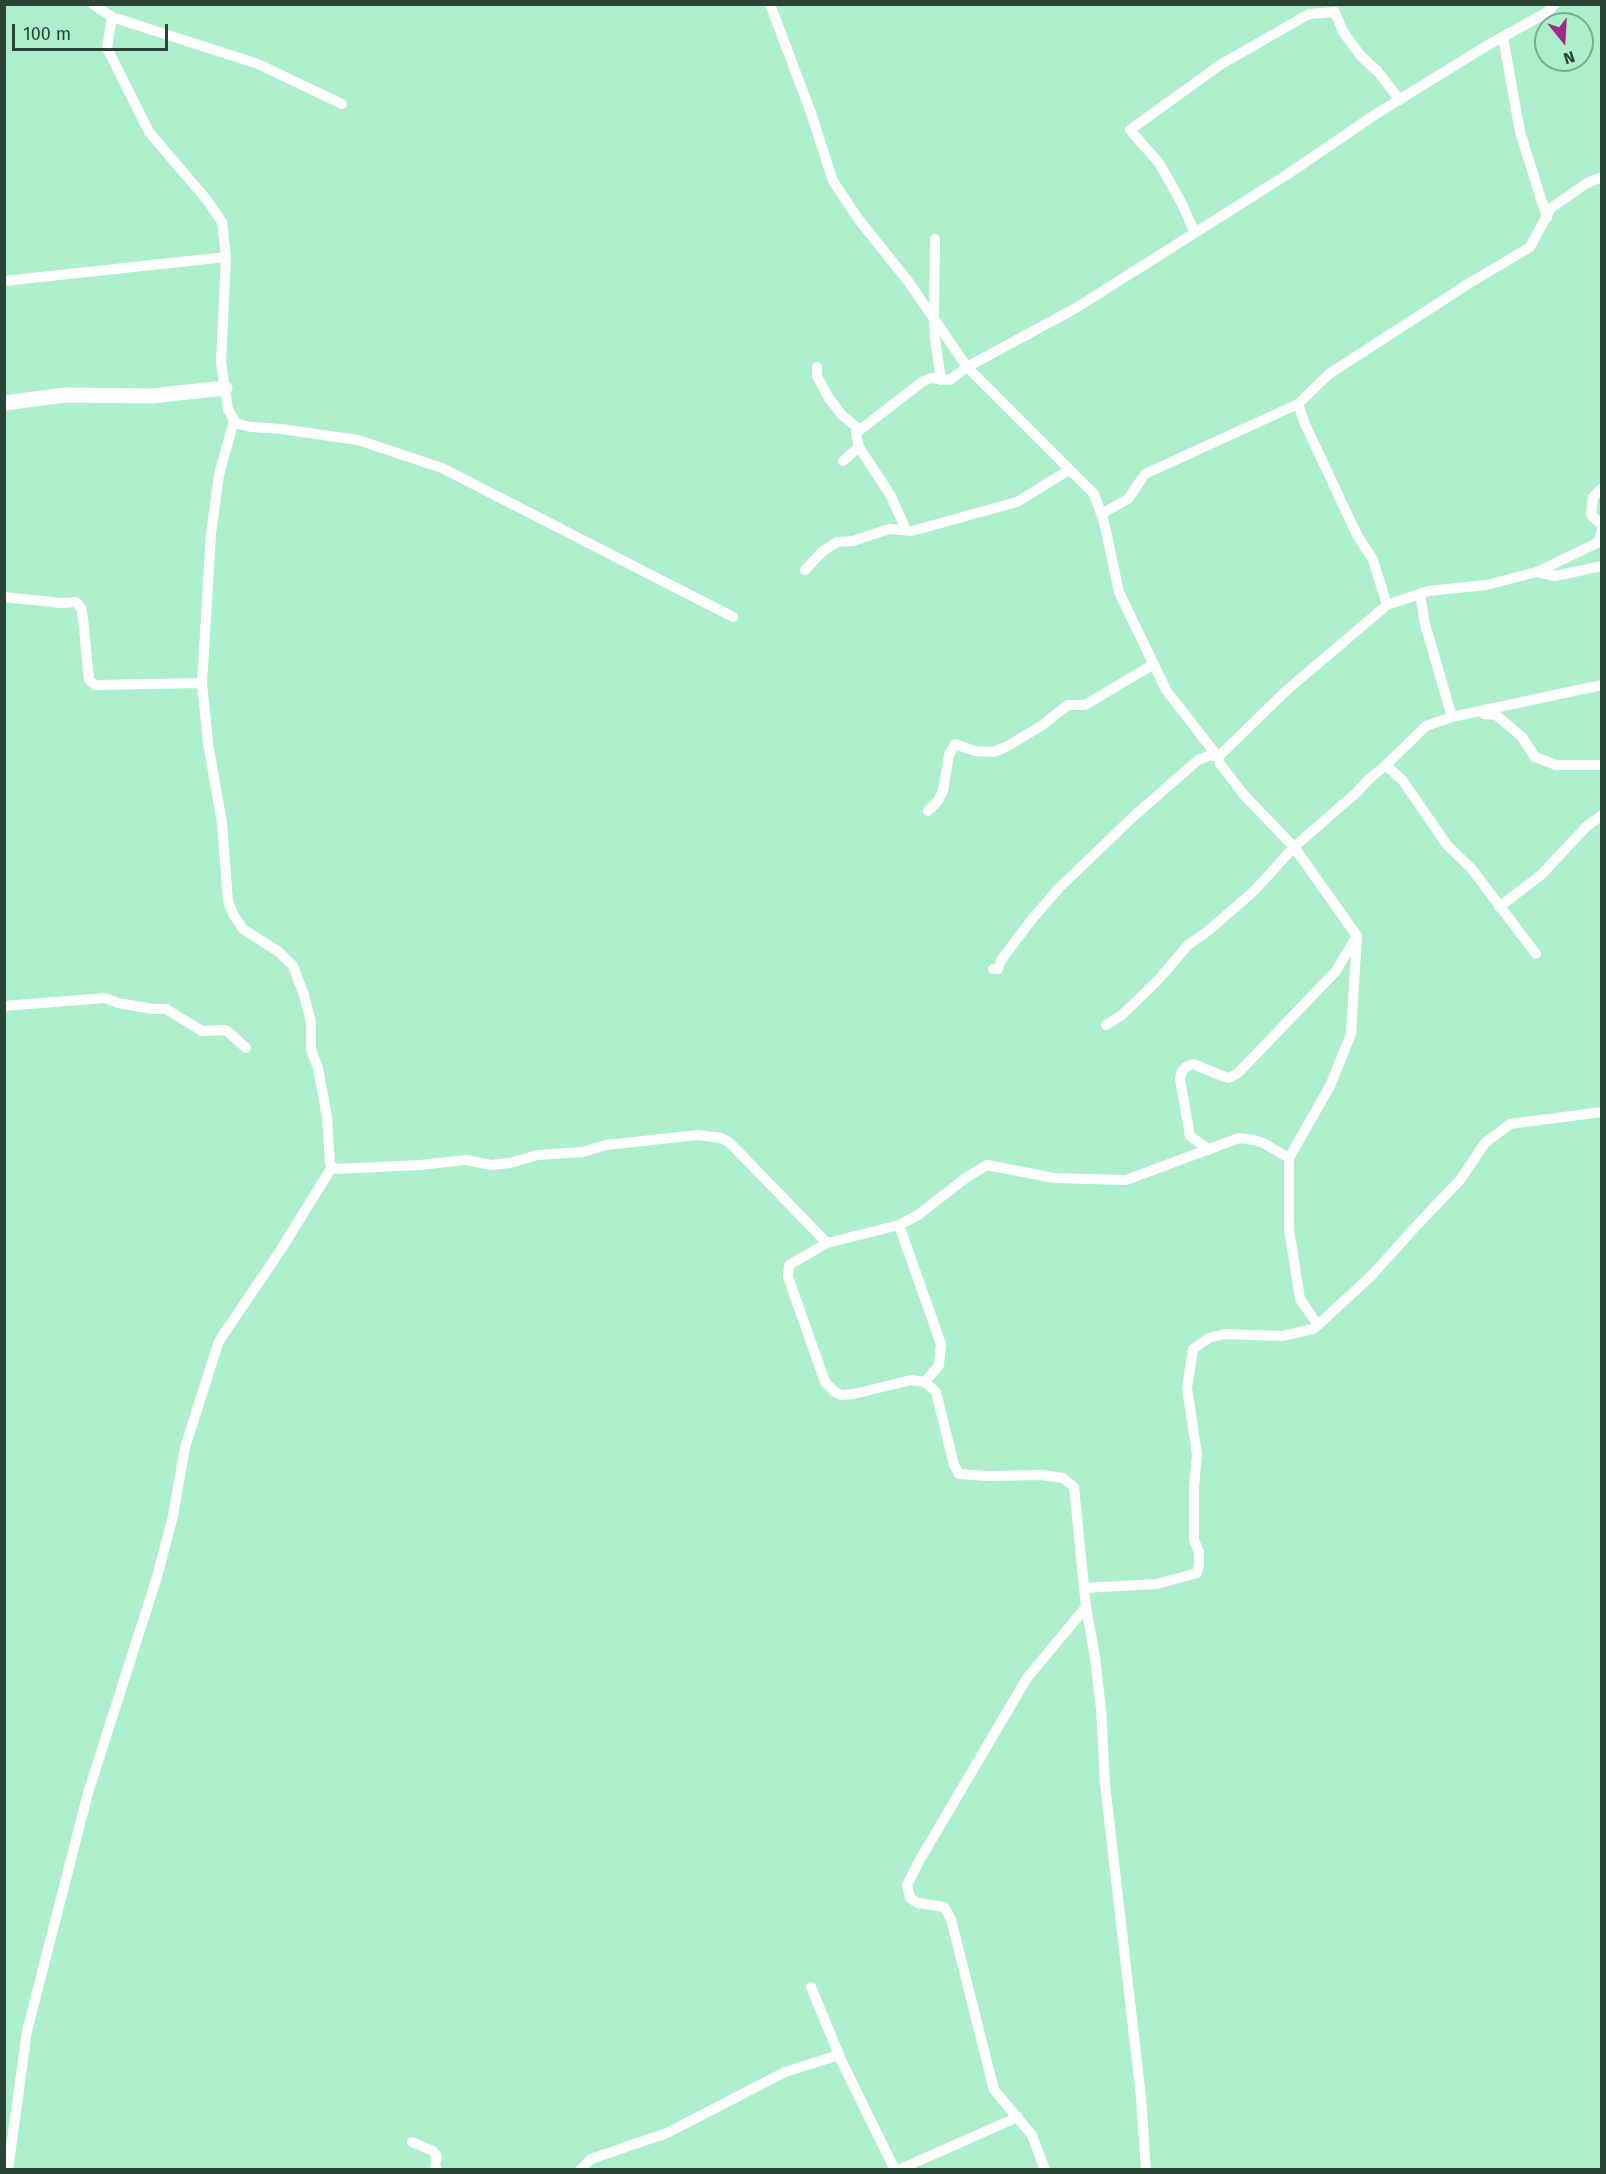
<!DOCTYPE html>
<html>
<head>
<meta charset="utf-8">
<style>
  body { margin:0 }
  #map { position:relative; width:1606px; height:2174px; overflow:hidden; background:#adefca; font-family:"Fira Sans",sans-serif }
  canvas { display:block }
  .frame { position:absolute; inset:0; border:6px solid #294435; pointer-events:none }
  .north { position:absolute; left:1534px; top:12px; width:60px; height:60px; box-sizing:border-box; background:#adefca; border:2px solid #78ab8e; border-radius:50%; rotate:162deg; font-size:16px; font-weight:700; line-height:24px; text-align:center; color:#294435 }
  .north::after { content:''; display:block; margin:auto; width:21px; height:27px; background:#a12b84; clip-path:polygon(50% 0,100% 100%,50% 72%,0 100%) }
  .scale { position:absolute; left:12px; top:24px; width:156px; height:27px; box-sizing:border-box; border:3px solid #294435; border-top:0; padding-left:8px; font-size:18px; line-height:21px; white-space:nowrap; color:#294435; -webkit-text-stroke:4px #adefca; paint-order:stroke }
</style>
</head>
<body>
<div id="map">
<canvas width="1606" height="2174"></canvas>
<div class="frame"></div>
<div class="north">N</div>
<div class="scale">100 m</div>
</div>
<script>
const ctx = document.querySelector('canvas').getContext('2d');
ctx.lineJoin = 'round';
const toPath = rows => new Path2D(rows.map(r => 'M' + r).join(''));
function trace(path, color, width, dash) { ctx.strokeStyle = color; ctx.lineWidth = width; ctx.lineCap = dash ? 'butt' : 'round'; ctx.setLineDash(dash || []); ctx.stroke(path); }
trace(toPath([
  [93,4,112,17,258,64,342,104],
  [770,4,811,113,833,181,859,220,908,281,967,367,1094,494,1104,522,1119,592,1166,690,1218,757,1220,764,1244,795,1294,847,1357,936,1351,1034,1330,1086,1289,1158,1289,1229,1300,1299,1318,1325,1372,1275,1419,1223,1460,1180,1485,1143,1510,1124,1602,1112],
  [112,17,107,48,149,132,207,200,222,222,226,257,221,362,228,409,234,420,238,424,251,427,281,429,358,440,442,468,733,617],
  [1503,37,1520,132,1547,218],
  [1195,233,1181,202,1159,163,1130,130,1220,65,1309,14,1335,12,1343,32,1361,56,1378,72,1400,100],
  [935,239,934,318,935,339,941,380],
  [4,281,226,257],
  [817,367,817,376,828,397,842,415,860,430],
  [234,420,219,475,211,534,202,683,208,743,222,823,228,901,233,914,243,929,279,952,293,966,304,995,311,1022,311,1050,318,1068,327,1117,330,1164,332,1167,337,1169,420,1165,466,1160,491,1165,510,1163,538,1155,583,1152,606,1145,698,1135,721,1138,729,1142,827,1243],
  [859,447,891,496,906,530],
  [843,461,859,447,856,433,922,382,931,378,950,380,967,367,1076,308,1288,174,1376,114,1488,45,1546,13,1555,4],
  [1602,488,1593,497,1591,515,1602,525],
  [1101,514,1128,499,1145,474,1298,404],
  [805,570,823,551,837,542,853,541,889,529,912,531,1017,502,1069,470],
  [1537,572,1555,576,1602,566],
  [1420,594,1425,624,1452,717],
  [4,597,61,603,76,602,81,608,83,618,89,680,95,685,202,683],
  [1387,605,1373,560,1357,535,1305,424,1298,404,1329,374,1468,284,1530,247,1551,208,1587,183,1602,177],
  [1484,714,1496,715,1522,737,1535,757,1556,765,1602,765],
  [1386,765,1403,781,1447,845,1471,868,1536,954],
  [928,811,938,801,943,791,949,755,955,744,975,751,993,752,1006,747,1041,726,1068,705,1085,705,1154,664],
  [1499,907,1541,875,1586,827,1602,815],
  [993,969,998,969,1001,960,1033,918,1059,888,1134,816,1198,760,1211,755,1218,757,1287,690,1387,605,1428,591,1486,585,1537,572,1599,542,1602,530],
  [4,1006,105,998,118,1003,153,1009,166,1009,202,1031,226,1030,246,1048],
  [1106,1025,1122,1015,1158,980,1188,945,1208,931,1255,890,1294,847,1356,793,1369,779,1386,765,1426,726,1452,717,1602,685],
  [1209,1150,1190,1136,1180,1079,1182,1071,1186,1067,1193,1064,1225,1077,1229,1078,1238,1073,1336,971,1355,939],
  [899,1225,941,1344,939,1365,925,1382],
  [1084,1588,1157,1584,1197,1573,1199,1565,1199,1552,1194,1540,1194,1487,1197,1454,1187,1388,1193,1349,1209,1338,1224,1334,1282,1336,1313,1329,1318,1325],
  [811,1987,842,2062,895,2170],
  [412,2142,433,2151,437,2156,435,2166,437,2170],
  [8,2170,27,2031,88,1793,157,1577,173,1516,185,1447,219,1341,280,1251,332,1167],
  [580,2170,591,2159,667,2133,785,2072,839,2055],
  [898,2170,1018,2117],
  [1045,2170,1032,2135,994,2090,951,1919,944,1907,918,1903,910,1898,907,1885,918,1863,1027,1678,1086,1607],
  [1146,2170,1141,2097,1105,1784,1101,1709,1095,1657,1086,1607,1074,1487,1063,1478,1042,1475,988,1476,959,1474,954,1465,936,1392,925,1382,911,1380,854,1394,841,1395,835,1392,825,1382,788,1277,789,1265,827,1243,899,1225,918,1215,967,1177,987,1165,1054,1178,1126,1180,1239,1138,1254,1140,1263,1143,1289,1158]
]), '#fff', 10);
trace(toPath([
  [4,403,65,395,151,396,225,388]
]), '#fff', 15);
</script>
</body>
</html>
